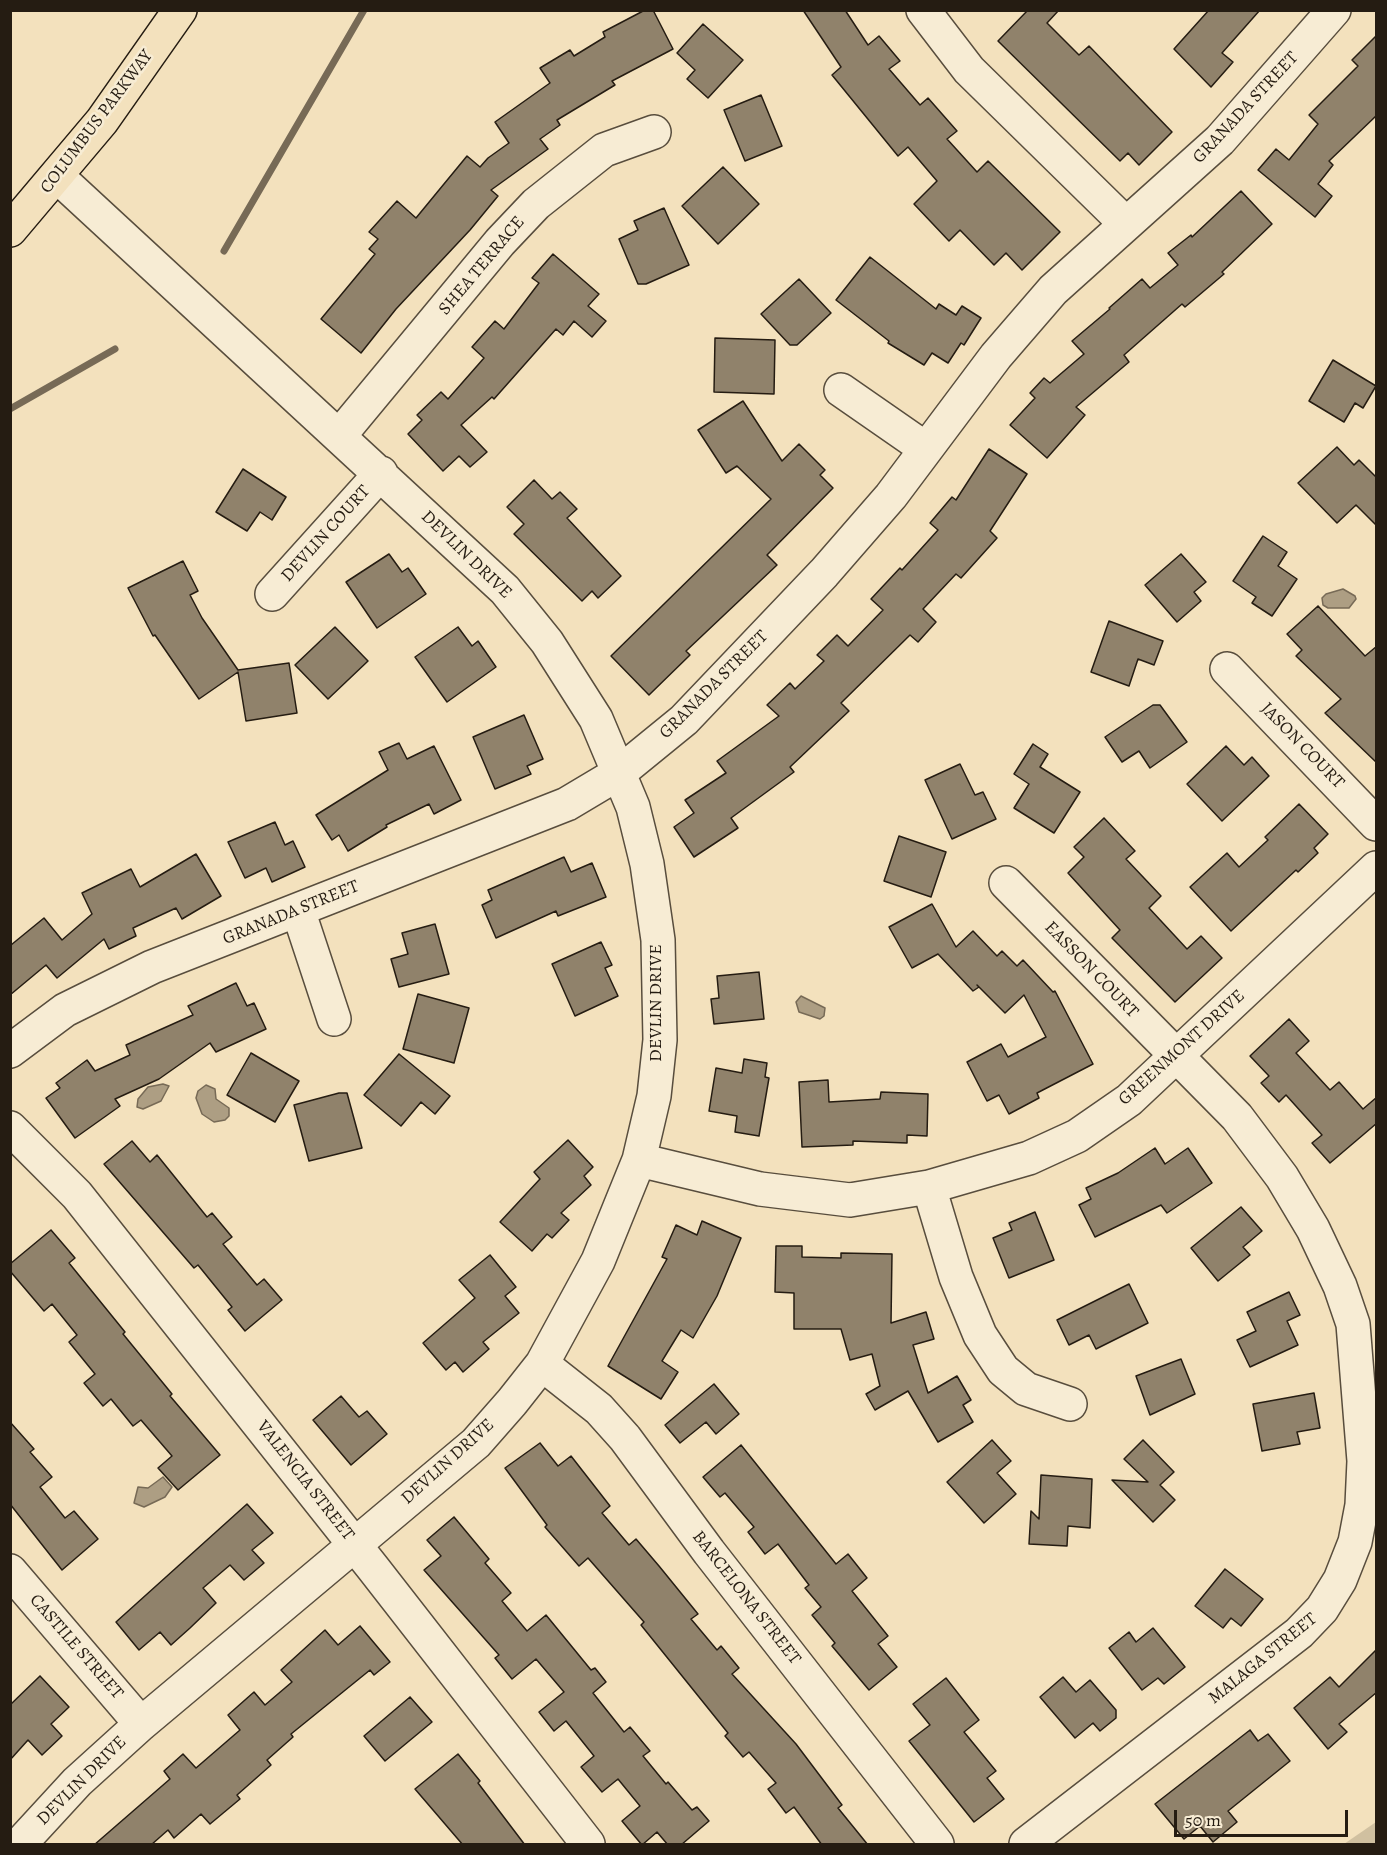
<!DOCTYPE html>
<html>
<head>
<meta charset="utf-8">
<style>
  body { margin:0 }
  #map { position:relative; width:1387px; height:1855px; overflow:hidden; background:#f3e1bd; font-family:Alegreya,serif }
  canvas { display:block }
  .frame { position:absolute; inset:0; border:12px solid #251c12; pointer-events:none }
  .scale { position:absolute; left:1174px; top:1810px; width:174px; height:27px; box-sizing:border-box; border:3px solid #251c12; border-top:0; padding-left:8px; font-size:18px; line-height:21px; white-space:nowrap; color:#251c12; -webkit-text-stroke:4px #f7ecd4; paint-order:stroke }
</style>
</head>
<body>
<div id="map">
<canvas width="1387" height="1855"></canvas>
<div class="frame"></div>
<div class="scale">50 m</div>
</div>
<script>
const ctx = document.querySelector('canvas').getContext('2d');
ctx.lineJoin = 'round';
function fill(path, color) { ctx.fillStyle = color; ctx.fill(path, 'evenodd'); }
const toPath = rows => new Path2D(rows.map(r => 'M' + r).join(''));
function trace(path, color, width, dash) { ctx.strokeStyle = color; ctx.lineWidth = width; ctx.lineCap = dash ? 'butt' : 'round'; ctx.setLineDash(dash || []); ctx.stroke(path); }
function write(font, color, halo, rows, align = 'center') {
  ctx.font = font + ' Alegreya,serif'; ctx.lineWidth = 5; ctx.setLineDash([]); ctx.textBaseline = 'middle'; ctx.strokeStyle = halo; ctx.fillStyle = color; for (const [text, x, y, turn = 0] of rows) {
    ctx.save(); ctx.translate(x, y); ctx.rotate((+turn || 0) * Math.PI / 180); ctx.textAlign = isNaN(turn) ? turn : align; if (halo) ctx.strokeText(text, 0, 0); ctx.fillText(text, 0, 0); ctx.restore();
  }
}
fill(toPath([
  [1376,1822,1376,1844,1344,1844]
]), '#d0c0a0');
const water = toPath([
  [1343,589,1355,596,1356,599,1349,608,1328,608,1323,605,1322,598,1326,594,1343,589],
  [801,996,825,1008,824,1016,820,1019,799,1012,796,1002,801,996],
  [163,1084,169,1086,161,1101,143,1109,137,1107,138,1099,148,1087,163,1084],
  [206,1085,215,1089,216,1099,229,1108,229,1116,225,1120,214,1122,202,1114,196,1098,198,1091,206,1085],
  [163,1477,172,1487,165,1497,144,1507,134,1503,138,1487,148,1488,163,1477]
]);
fill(water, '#ad9e83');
trace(water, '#776a56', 1.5);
trace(toPath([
  [224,251,364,10],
  [10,409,115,349]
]), '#776a56', 7);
const building = toPath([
  [645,10,653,10,673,49,612,81,615,85,557,120,560,125,540,139,548,149,491,190,498,196,470,230,396,309,361,353,321,319,375,254,369,249,378,239,369,232,397,201,416,218,467,156,480,167,488,158,509,143,495,122,550,83,540,68,570,50,574,56,605,37,603,32,645,10],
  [803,10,845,10,868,45,879,36,900,61,889,69,920,105,928,98,957,131,947,139,977,172,988,161,1060,232,1022,270,1006,253,994,265,960,230,949,241,914,204,937,181,908,147,898,156,832,75,841,67,803,10],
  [1028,10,1059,10,1047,23,1079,55,1089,46,1172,132,1139,165,1128,153,1120,161,998,41,1028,10],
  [1209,10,1260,10,1222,53,1233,62,1211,87,1174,49,1209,10],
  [703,24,743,60,708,98,687,79,695,70,677,53,703,24],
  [1377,35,1377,115,1329,161,1333,165,1318,184,1332,196,1315,217,1258,170,1276,149,1289,160,1318,124,1309,115,1358,66,1352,60,1377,35],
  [761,95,782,146,745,161,724,110,761,95],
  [723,167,759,204,718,244,682,206,723,167],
  [1241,191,1272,224,1222,272,1224,274,1185,307,1182,304,1124,355,1129,362,1076,407,1085,415,1047,458,1010,425,1035,398,1030,393,1044,378,1050,383,1084,354,1072,341,1110,309,1109,308,1142,279,1150,288,1178,265,1168,253,1191,235,1192,237,1241,191],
  [664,208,689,265,646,284,638,284,619,239,638,230,634,221,664,208],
  [553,254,599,294,588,306,606,321,592,337,574,321,563,335,556,329,494,399,492,397,461,425,487,452,470,467,459,456,443,471,408,434,422,420,417,415,441,392,448,399,484,358,472,347,495,321,504,329,539,283,532,278,553,254],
  [870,257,936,309,939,304,956,315,962,306,981,318,964,345,961,343,948,363,932,353,924,365,888,343,889,341,836,300,870,257],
  [799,279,831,313,797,345,790,345,761,314,799,279],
  [715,338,775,340,774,394,714,392,715,338],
  [1333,360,1376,386,1363,408,1355,403,1344,422,1309,401,1333,360],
  [743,401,782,461,799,444,825,470,820,475,833,488,767,555,777,565,686,651,690,655,649,695,611,656,771,499,737,466,726,473,698,430,743,401],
  [1337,447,1354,465,1359,460,1377,478,1377,526,1356,505,1337,523,1298,483,1337,447],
  [989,449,1027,474,990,531,997,538,961,578,956,574,923,609,936,622,918,642,910,635,841,703,849,711,790,767,794,772,731,818,738,828,694,857,674,827,694,813,685,800,726,773,717,761,779,716,767,705,790,683,795,689,824,661,817,655,837,635,848,646,883,610,871,599,900,568,902,570,938,530,930,523,952,497,956,500,989,449],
  [243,469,286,497,272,520,260,512,247,531,216,512,243,469],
  [534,480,552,499,560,492,577,509,567,518,621,576,598,598,592,591,582,601,514,534,524,524,507,507,534,480],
  [1263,536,1287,552,1278,566,1297,579,1272,616,1252,603,1256,597,1233,581,1263,536],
  [389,554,402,572,408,568,426,594,377,628,346,582,389,554],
  [1181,554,1206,582,1194,592,1201,601,1177,622,1145,585,1181,554],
  [183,561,198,591,190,595,202,618,238,670,289,663,297,713,246,721,238,672,199,699,155,635,153,636,128,588,183,561],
  [1318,606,1365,656,1377,646,1377,763,1325,713,1341,699,1296,656,1302,650,1287,634,1318,606],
  [1109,621,1163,641,1154,665,1138,659,1129,686,1091,672,1109,621],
  [335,627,368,661,328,699,295,665,335,627],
  [458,627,472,646,478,641,496,667,447,702,415,657,458,627],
  [1153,705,1160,705,1187,742,1150,768,1139,751,1122,762,1105,737,1153,705],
  [524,715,543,759,527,766,531,774,495,789,473,737,524,715],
  [399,743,407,759,434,746,461,800,434,814,429,804,386,825,387,827,348,851,339,835,332,840,316,815,388,770,379,752,399,743],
  [1033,744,1048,754,1040,767,1080,792,1054,833,1014,808,1029,784,1014,774,1033,744],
  [1226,746,1244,765,1252,757,1269,776,1222,821,1187,784,1226,746],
  [960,764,975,795,983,792,996,819,952,839,925,780,960,764],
  [1299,804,1328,834,1314,848,1318,853,1298,872,1296,870,1231,931,1190,887,1227,853,1239,867,1268,840,1265,837,1299,804],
  [1104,818,1135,851,1126,859,1161,896,1149,908,1187,949,1201,936,1222,958,1175,1002,1112,938,1120,930,1068,873,1084,857,1074,847,1104,818],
  [275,822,285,845,293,841,305,867,272,882,266,868,245,878,228,842,275,822],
  [899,836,946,852,931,897,884,881,899,836],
  [196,854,221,896,182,919,176,908,133,928,136,936,109,949,104,939,57,978,46,965,10,995,11,945,44,918,62,940,92,914,82,893,131,869,140,887,196,854],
  [564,857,571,872,592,863,606,897,558,916,556,911,496,938,482,905,492,900,488,890,564,857],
  [932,904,956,947,973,931,997,956,1002,951,1017,966,1023,960,1053,992,1055,991,1093,1064,1037,1093,1039,1098,1009,1114,999,1095,987,1101,967,1062,1001,1044,1008,1057,1046,1037,1024,995,1005,1013,977,985,979,987,973,991,938,954,912,968,889,927,932,904],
  [435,924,449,974,399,987,391,959,408,954,402,933,435,924],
  [601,942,612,965,605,968,618,996,575,1016,552,964,601,942],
  [759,972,764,1019,714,1024,711,999,719,998,717,976,759,972],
  [236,983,247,1006,254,1003,266,1029,216,1052,210,1043,159,1079,115,1099,120,1106,75,1138,46,1098,60,1088,56,1083,87,1060,95,1071,130,1055,126,1045,193,1015,188,1006,236,983],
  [418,994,469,1008,454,1063,403,1049,418,994],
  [1289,1019,1309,1041,1296,1053,1330,1090,1339,1082,1363,1109,1377,1097,1377,1123,1330,1163,1312,1143,1322,1135,1286,1095,1279,1102,1261,1083,1269,1076,1250,1056,1289,1019],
  [251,1053,299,1081,275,1122,227,1095,251,1053],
  [399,1054,450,1096,435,1114,421,1102,401,1126,364,1095,399,1054],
  [744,1059,767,1063,765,1077,769,1078,759,1136,735,1132,737,1116,709,1111,716,1068,742,1073,744,1059],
  [828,1080,829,1102,880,1099,881,1092,928,1094,927,1136,907,1135,907,1143,853,1141,853,1145,802,1147,799,1082,828,1080],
  [339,1093,347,1093,362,1148,309,1161,294,1105,339,1093],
  [568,1140,593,1167,584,1176,591,1185,561,1213,569,1220,552,1238,547,1234,532,1251,500,1222,540,1179,534,1172,568,1140],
  [132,1141,150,1162,157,1155,207,1217,212,1213,232,1237,223,1244,257,1285,264,1279,282,1300,245,1331,228,1310,232,1307,198,1265,194,1268,104,1164,132,1141],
  [1155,1148,1165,1164,1188,1148,1212,1183,1167,1213,1161,1205,1095,1237,1079,1205,1091,1199,1086,1188,1118,1173,1155,1148],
  [1241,1207,1262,1231,1243,1247,1250,1255,1218,1281,1191,1248,1241,1207],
  [1035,1212,1054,1260,1009,1278,993,1238,1012,1230,1009,1223,1035,1212],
  [702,1221,741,1238,717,1296,693,1338,681,1330,662,1361,678,1372,661,1399,608,1366,667,1259,662,1257,676,1225,697,1235,702,1221],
  [51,1230,75,1258,69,1263,125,1332,123,1334,172,1394,170,1396,220,1455,178,1490,158,1468,172,1456,141,1420,133,1426,111,1399,103,1406,84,1383,95,1374,69,1342,77,1335,52,1304,44,1311,10,1271,10,1264,51,1230],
  [776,1246,802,1246,802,1257,841,1258,841,1253,892,1254,891,1323,926,1312,934,1339,913,1345,928,1393,957,1376,971,1400,963,1405,973,1422,938,1442,908,1391,875,1410,866,1394,880,1386,872,1354,850,1360,841,1329,794,1329,794,1293,775,1292,776,1246],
  [490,1255,516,1287,505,1296,519,1313,483,1342,489,1349,463,1372,455,1362,446,1370,423,1343,475,1298,459,1280,490,1255],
  [1129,1284,1148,1323,1096,1349,1089,1335,1069,1345,1057,1320,1129,1284],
  [1289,1292,1300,1315,1287,1321,1298,1345,1250,1367,1237,1340,1256,1331,1247,1312,1289,1292],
  [1181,1359,1195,1394,1150,1415,1136,1376,1181,1359],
  [714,1384,739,1414,716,1434,706,1422,680,1443,665,1425,714,1384],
  [1314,1393,1320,1428,1297,1432,1300,1444,1262,1451,1253,1404,1314,1393],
  [341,1396,359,1417,367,1411,387,1434,351,1465,313,1420,341,1396],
  [10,1422,34,1449,30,1452,52,1477,40,1487,65,1518,74,1511,98,1539,62,1570,10,1504,10,1422],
  [992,1440,1011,1461,997,1473,1016,1494,984,1523,947,1482,992,1440],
  [1143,1440,1174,1472,1160,1485,1175,1500,1153,1522,1112,1480,1148,1482,1124,1459,1143,1440],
  [540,1443,558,1466,571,1456,610,1506,602,1513,629,1545,636,1539,659,1566,698,1614,691,1619,717,1650,721,1646,739,1668,732,1674,796,1744,842,1805,838,1808,868,1845,822,1845,794,1807,786,1813,768,1789,776,1783,749,1752,743,1757,725,1736,728,1733,641,1625,644,1622,588,1558,579,1566,545,1527,547,1525,505,1468,540,1443],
  [741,1445,836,1564,848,1554,867,1578,852,1591,888,1636,878,1644,897,1667,869,1690,832,1646,835,1643,812,1615,821,1607,805,1588,809,1585,778,1544,765,1554,748,1532,754,1527,725,1493,720,1497,703,1477,741,1445],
  [1041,1475,1092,1479,1090,1528,1068,1526,1067,1546,1029,1544,1031,1511,1039,1519,1041,1475],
  [247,1504,273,1533,252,1550,264,1563,244,1580,230,1565,203,1588,216,1603,190,1628,171,1645,160,1632,139,1650,116,1622,247,1504],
  [454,1517,489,1559,485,1563,511,1593,502,1601,527,1631,546,1615,591,1670,595,1668,606,1682,593,1693,624,1732,630,1727,650,1751,643,1756,666,1784,668,1782,692,1810,697,1807,709,1821,681,1845,668,1845,657,1832,642,1845,622,1821,640,1806,618,1779,602,1792,581,1767,594,1756,566,1721,554,1731,539,1712,564,1692,536,1659,512,1679,495,1658,499,1655,424,1570,441,1556,427,1540,454,1517],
  [1225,1569,1263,1599,1241,1626,1231,1618,1223,1628,1195,1606,1225,1569],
  [360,1626,390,1662,374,1675,370,1670,291,1734,293,1737,267,1760,271,1765,237,1795,240,1799,210,1824,201,1814,174,1838,168,1830,151,1845,94,1845,170,1779,164,1771,183,1754,196,1768,240,1730,228,1715,254,1692,265,1705,292,1682,281,1670,325,1630,338,1645,360,1626],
  [1153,1628,1185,1667,1164,1684,1158,1678,1142,1690,1109,1648,1129,1632,1136,1642,1153,1628],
  [1377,1649,1377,1692,1339,1724,1347,1732,1328,1749,1294,1708,1330,1677,1339,1687,1377,1649],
  [40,1676,69,1707,51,1724,62,1736,42,1755,28,1740,10,1760,10,1705,40,1676],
  [1063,1677,1076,1692,1090,1680,1116,1710,1116,1718,1100,1731,1093,1723,1075,1738,1040,1697,1063,1677],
  [946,1678,979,1720,964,1732,996,1771,987,1778,1004,1799,974,1822,909,1741,930,1725,913,1704,946,1678],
  [410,1697,432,1722,385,1761,364,1736,410,1697],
  [1250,1730,1258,1741,1268,1734,1290,1761,1228,1811,1237,1822,1213,1842,1200,1826,1184,1839,1155,1804,1250,1730],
  [458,1754,480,1781,478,1783,525,1845,463,1845,415,1789,458,1754]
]);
fill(building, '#90826b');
trace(building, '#251c12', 1.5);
const minor = toPath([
  [923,10,969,70,1126,224],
  [841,390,926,449],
  [340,435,500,242,536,204,604,150,654,132],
  [272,594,381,473],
  [1227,669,1376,824],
  [1006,883,1237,1117,1282,1177,1313,1229,1340,1286,1353,1324,1364,1461,1362,1505,1355,1542,1340,1580,1322,1609,1299,1633,1026,1844],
  [298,910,334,1019],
  [10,1051,65,1010,152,967,567,804,619,773,684,720,824,573,891,496,996,356,1053,290,1220,140,1334,10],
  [10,1128,77,1195,373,1568,588,1844],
  [639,1160,760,1189,850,1200,929,1187,1029,1158,1077,1136,1129,1100,1376,868],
  [929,1187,956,1277,980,1335,1003,1370,1026,1389,1070,1404],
  [542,1364,599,1409,625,1438,709,1552,937,1844],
  [10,1571,141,1724],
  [20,1844,77,1782,141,1724,476,1443,512,1402,542,1364,598,1261,639,1160,654,1096,660,1040,658,940,647,864,633,807,596,719,547,642,505,590,58,177]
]);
const major = toPath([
  [10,230,102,121,180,10]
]);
trace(minor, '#584d3d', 36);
trace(major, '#251c12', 36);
trace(minor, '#f7ecd4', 33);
trace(major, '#f3e1bd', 33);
write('18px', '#251c12', '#f7ecd4', [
  ["GRANADA STREET",1246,108,-47],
  ["COLUMBUS PARKWAY",97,122,-53],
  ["SHEA TERRACE",482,266,-50],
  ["DEVLIN COURT",326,534,-48],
  ["DEVLIN DRIVE",466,555,44],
  ["GRANADA STREET",714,685,-45],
  ["JASON COURT",1302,746,46],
  ["GRANADA STREET",291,913,-22],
  ["EASSON COURT",1091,970,46],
  ["DEVLIN DRIVE",657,1003,-90],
  ["GREENMONT DRIVE",1182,1048,-42],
  ["DEVLIN DRIVE",448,1462,-42],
  ["VALENCIA STREET",305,1481,52],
  ["BARCELONA STREET",746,1598,52],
  ["CASTILE STREET",76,1647,49],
  ["MALAGA STREET",1263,1659,-39],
  ["DEVLIN DRIVE",82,1781,-45]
]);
</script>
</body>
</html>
